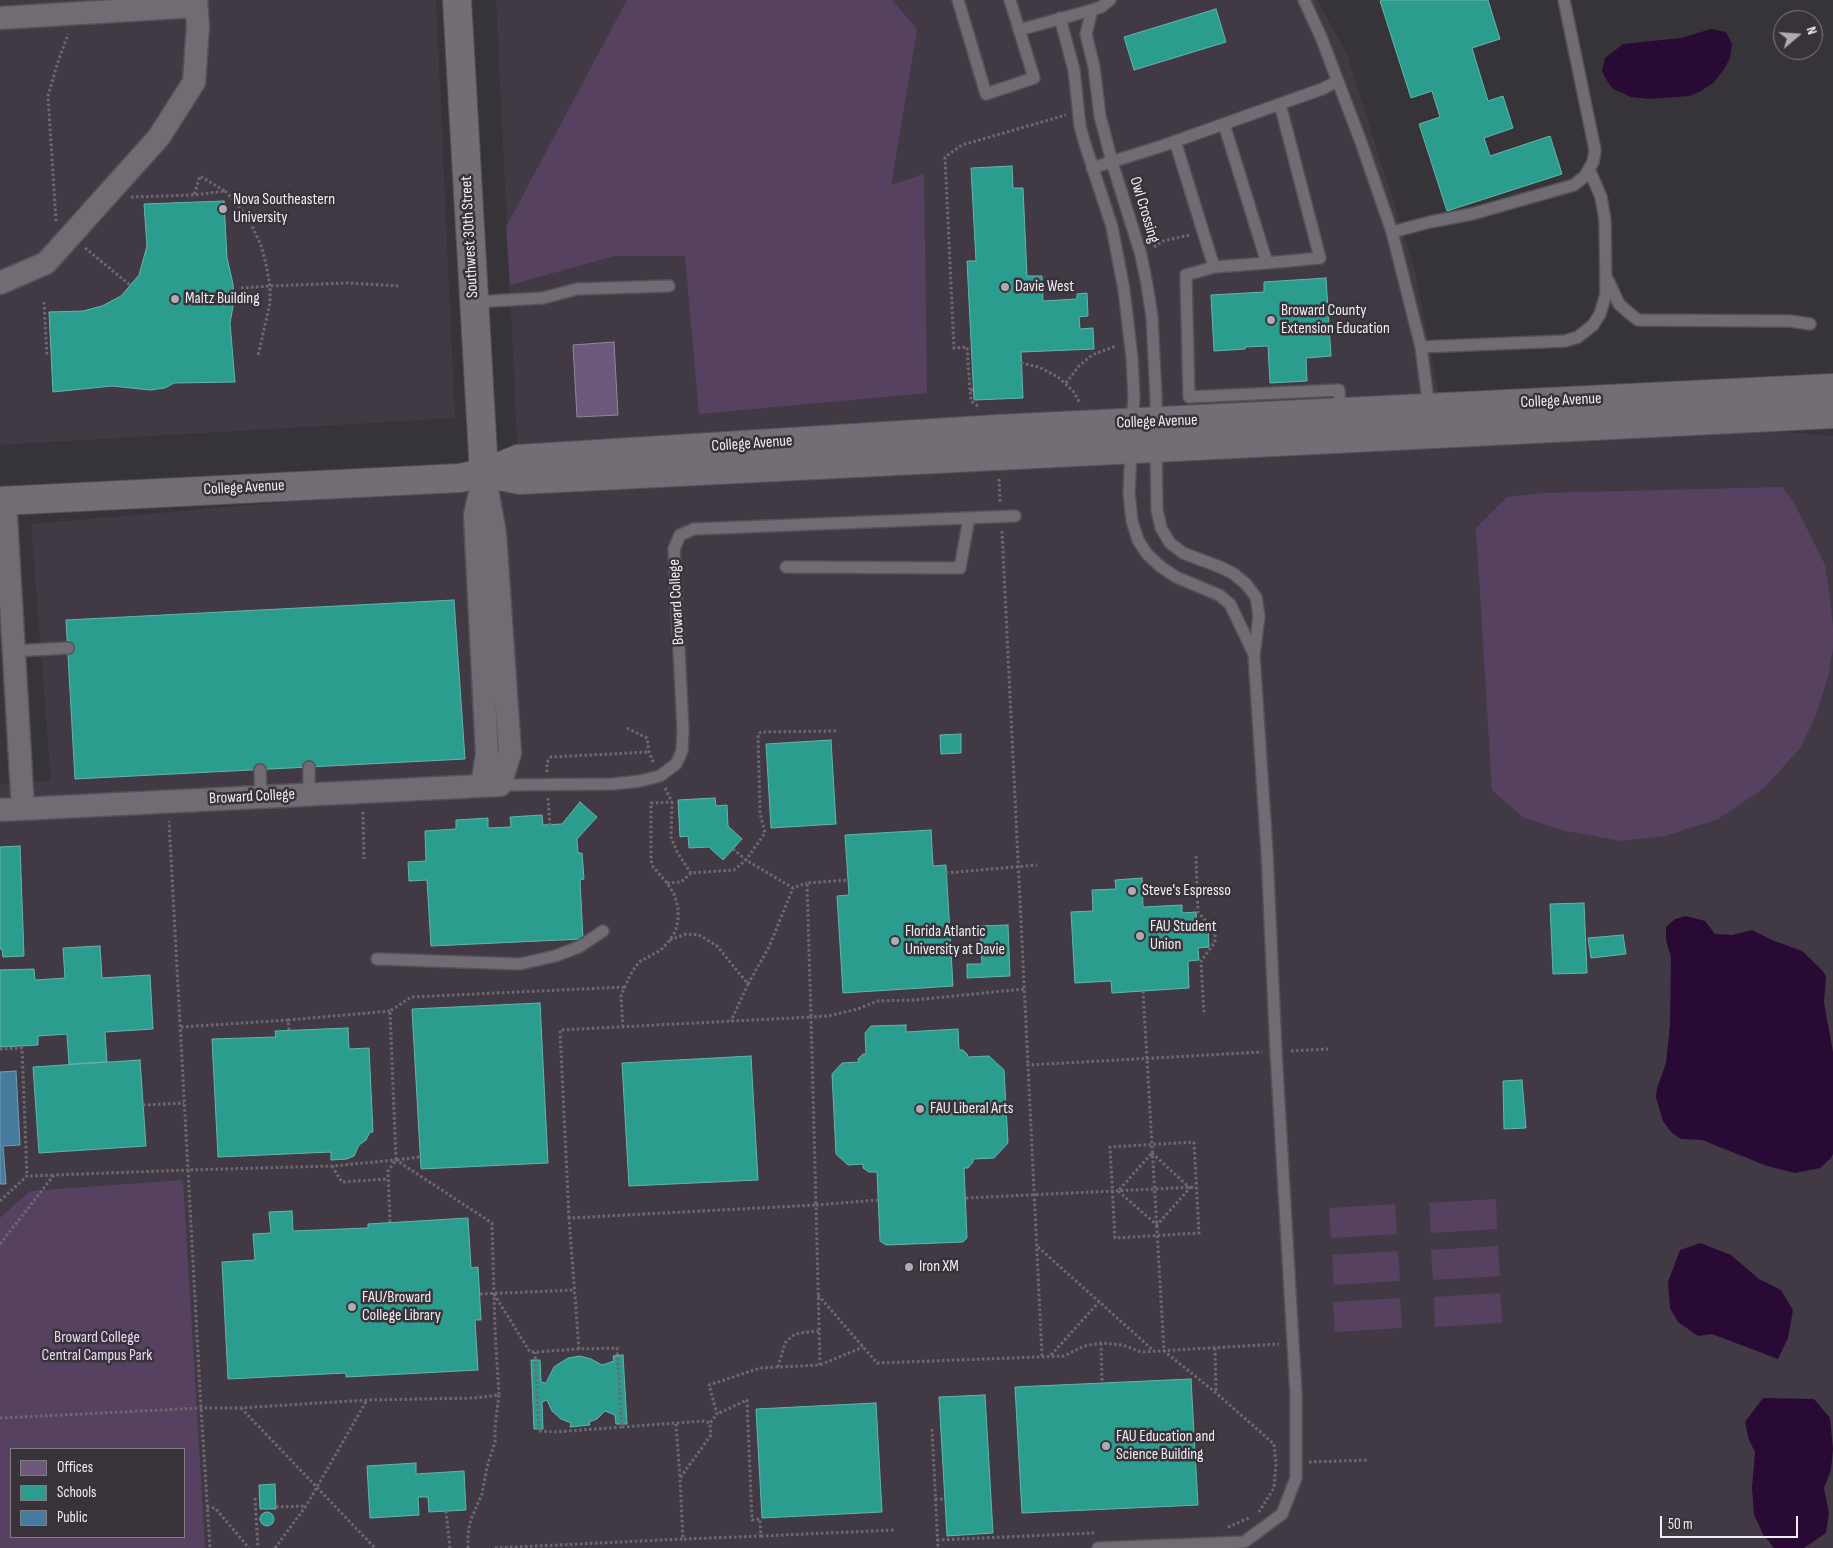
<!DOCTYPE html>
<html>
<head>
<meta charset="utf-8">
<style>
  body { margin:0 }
  #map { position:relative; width:1833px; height:1548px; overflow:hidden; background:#373439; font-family:"Sofia Sans Condensed",sans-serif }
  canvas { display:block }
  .legend { position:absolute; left:10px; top:1448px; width:175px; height:90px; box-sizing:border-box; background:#38333a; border:1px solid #827d83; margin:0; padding:6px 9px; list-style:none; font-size:15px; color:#f0edf1 }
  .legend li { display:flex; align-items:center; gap:10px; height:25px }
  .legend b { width:25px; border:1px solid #827d83 }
  .north { position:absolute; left:1773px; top:10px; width:50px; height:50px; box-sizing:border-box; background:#38333a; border:1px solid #827d83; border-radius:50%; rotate:72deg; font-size:14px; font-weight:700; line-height:20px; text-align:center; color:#f0edf1 }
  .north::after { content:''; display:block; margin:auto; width:18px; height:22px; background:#afacb1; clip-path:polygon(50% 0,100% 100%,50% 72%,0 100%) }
  .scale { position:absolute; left:1660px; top:1516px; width:138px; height:22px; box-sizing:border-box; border:2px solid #f0edf1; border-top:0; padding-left:6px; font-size:15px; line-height:18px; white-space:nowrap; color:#f0edf1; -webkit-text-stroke:4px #38333a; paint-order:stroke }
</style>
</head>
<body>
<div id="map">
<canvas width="1833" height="1548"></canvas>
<ul class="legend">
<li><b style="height:14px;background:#6d597a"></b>Offices</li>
<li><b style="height:14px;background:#2a9d8f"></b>Schools</li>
<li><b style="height:14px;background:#457b9d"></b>Public</li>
</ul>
<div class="north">N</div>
<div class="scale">50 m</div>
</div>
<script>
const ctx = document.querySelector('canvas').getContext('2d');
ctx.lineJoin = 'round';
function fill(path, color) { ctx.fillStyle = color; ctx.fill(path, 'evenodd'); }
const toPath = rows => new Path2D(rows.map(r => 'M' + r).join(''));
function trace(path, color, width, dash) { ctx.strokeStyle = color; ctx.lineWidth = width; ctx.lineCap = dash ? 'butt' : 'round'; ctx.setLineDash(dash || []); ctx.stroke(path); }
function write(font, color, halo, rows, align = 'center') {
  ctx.font = font + ' "Sofia Sans Condensed",sans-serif'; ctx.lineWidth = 5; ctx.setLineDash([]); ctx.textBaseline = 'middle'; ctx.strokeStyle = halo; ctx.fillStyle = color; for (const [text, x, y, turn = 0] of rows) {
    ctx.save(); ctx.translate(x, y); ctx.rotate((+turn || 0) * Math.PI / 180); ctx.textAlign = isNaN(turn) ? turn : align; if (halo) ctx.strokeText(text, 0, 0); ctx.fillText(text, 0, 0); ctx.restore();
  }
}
fill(toPath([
  [0,0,436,0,455,418,0,445],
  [496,0,1317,0,1347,54,1415,271,1441,404,1833,436,1833,1548,0,1548,0,784,51,781,31,524,519,482],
  [11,1449,184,1449,184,1537,11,1537]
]), '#413a45');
fill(toPath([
  [627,0,892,0,917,29,891,185,924,174,927,393,699,414,685,256,614,256,510,285,506,227],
  [1782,487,1794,503,1825,565,1830,598,1833,627,1833,649,1828,676,1816,715,1800,748,1764,788,1718,819,1665,836,1621,841,1566,831,1524,818,1492,790,1476,528,1507,497,1543,493],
  [183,1180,205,1548,0,1548,0,1218,30,1191],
  [11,1449,184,1449,184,1537,11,1537],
  [1496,1199,1497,1229,1431,1233,1429,1203],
  [1395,1204,1397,1234,1331,1238,1329,1208],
  [1498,1246,1500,1276,1433,1280,1431,1250],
  [1398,1251,1400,1281,1334,1285,1332,1255],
  [1500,1293,1502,1323,1435,1327,1434,1297],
  [1400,1298,1402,1328,1335,1332,1333,1302]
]), '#574161');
fill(toPath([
  [1711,29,1726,32,1732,44,1730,58,1723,71,1713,83,1701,91,1690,96,1650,99,1631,97,1613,89,1607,81,1602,71,1605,58,1623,44,1681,38],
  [1686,916,1705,921,1715,934,1732,935,1752,930,1772,940,1802,951,1821,969,1826,976,1824,1003,1833,1052,1833,1154,1831,1158,1820,1168,1795,1173,1767,1166,1702,1140,1681,1139,1671,1132,1663,1121,1656,1098,1657,1088,1666,1063,1670,1025,1671,957,1666,940,1666,927,1675,919],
  [1700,1243,1731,1255,1759,1279,1781,1290,1793,1310,1788,1338,1778,1359,1712,1334,1698,1336,1678,1322,1670,1308,1668,1282,1680,1250],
  [1763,1398,1814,1399,1830,1418,1833,1449,1831,1470,1824,1488,1829,1513,1826,1533,1804,1548,1774,1548,1763,1534,1754,1515,1752,1488,1755,1452,1749,1440,1745,1422]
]), '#290a34');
const offices = toPath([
  [614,342,618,415,577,417,573,345,614,342]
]);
fill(offices, '#6d597a');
trace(offices, '#94859e', 1);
const schools = toPath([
  [1383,0,1488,0,1500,39,1472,48,1488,101,1503,96,1513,128,1484,138,1490,156,1550,136,1562,174,1447,211,1419,124,1440,117,1432,91,1411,98,1380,1,1383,0],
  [1216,9,1226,42,1134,70,1124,37,1216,9],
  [1012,166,1013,188,1023,188,1027,276,1042,276,1043,301,1077,299,1077,294,1087,293,1088,316,1079,317,1080,329,1093,328,1094,349,1021,352,1023,398,974,400,967,261,976,261,971,168,1012,166],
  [224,201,227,258,233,284,234,301,230,323,235,382,174,383,165,388,150,390,112,386,53,392,49,312,83,311,102,306,121,296,139,275,147,246,144,204,224,201],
  [1326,278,1331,356,1306,358,1307,381,1270,383,1268,346,1245,347,1245,349,1214,351,1211,295,1264,292,1264,282,1326,278],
  [454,600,465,759,75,779,66,620,454,600],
  [961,734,961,753,941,754,940,735,961,734],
  [831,740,836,824,771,828,766,744,831,740],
  [715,798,716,806,727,805,728,826,742,839,723,860,709,847,689,848,688,836,680,837,678,800,715,798],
  [580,802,597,817,577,839,578,853,582,853,584,879,580,880,583,939,431,946,427,880,409,881,408,862,426,861,425,831,456,829,456,820,488,818,488,828,511,827,510,817,542,815,543,825,562,824,580,802],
  [931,830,933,866,946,865,953,986,843,993,837,896,849,895,845,835,931,830],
  [20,846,24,956,3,957,2,949,0,949,0,847,20,846],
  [1142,878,1143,907,1182,905,1182,913,1196,912,1197,925,1208,925,1209,947,1198,948,1199,960,1188,961,1189,988,1112,993,1111,981,1075,983,1071,912,1093,911,1092,890,1116,889,1115,880,1142,878],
  [1584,903,1587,973,1553,974,1550,904,1584,903],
  [1008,925,1010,976,967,978,967,964,982,964,980,926,1008,925],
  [1623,935,1626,954,1591,958,1588,938,1623,935],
  [100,946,102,978,150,975,153,1029,105,1032,107,1062,69,1064,67,1034,38,1036,38,1045,0,1047,0,970,34,969,35,980,65,978,63,948,100,946],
  [540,1003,548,1163,421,1169,412,1009,540,1003],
  [906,1025,906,1032,958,1029,959,1050,963,1050,967,1054,968,1057,989,1056,1004,1070,1008,1143,994,1158,973,1159,973,1162,968,1168,964,1168,967,1238,963,1242,886,1245,880,1241,877,1172,869,1172,863,1168,863,1164,848,1165,836,1154,832,1074,842,1063,859,1062,858,1059,863,1054,866,1054,865,1033,871,1026,906,1025],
  [348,1028,349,1049,369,1048,373,1132,370,1132,366,1140,359,1145,354,1156,347,1159,331,1160,331,1152,218,1157,212,1039,276,1037,275,1031,348,1028],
  [751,1056,758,1180,629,1186,622,1063,751,1056],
  [140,1060,146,1146,39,1153,33,1067,140,1060],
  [1522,1080,1526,1128,1504,1129,1503,1081,1522,1080],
  [292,1211,293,1231,368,1228,368,1224,468,1218,471,1268,478,1267,481,1320,475,1320,478,1370,346,1377,346,1373,228,1379,222,1262,255,1260,253,1234,271,1233,269,1212,292,1211],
  [623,1355,627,1424,616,1424,615,1415,605,1411,597,1419,589,1422,590,1425,570,1427,571,1423,561,1419,552,1411,547,1400,542,1402,543,1429,534,1429,531,1360,540,1360,541,1382,546,1383,554,1367,568,1358,580,1356,591,1359,602,1365,614,1361,613,1356,623,1355],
  [1191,1379,1198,1505,1022,1513,1015,1387,1191,1379],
  [985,1395,993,1533,947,1536,939,1397,985,1395],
  [876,1403,882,1512,762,1518,756,1409,876,1403],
  [416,1463,416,1474,464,1471,466,1510,429,1512,428,1497,418,1497,419,1515,370,1518,367,1466,416,1463],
  [275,1484,276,1509,260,1509,259,1485,275,1484],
  '260 1519a7 7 0 1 1 14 0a7 7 0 1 1-14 0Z'
]);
fill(schools, '#2a9d8f');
trace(schools, '#65b5ac', 1);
const public = toPath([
  [16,1071,20,1145,3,1146,6,1184,0,1184,0,1072,16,1071]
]);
fill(public, '#457b9d');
trace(public, '#789db6', 1);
const lane = toPath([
  [958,0,986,94,1034,78,1010,0],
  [1304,0,1321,37,1361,142,1392,232,1421,347,1429,408],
  [1092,10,1086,34,1094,67,1100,116,1112,162,1141,255,1147,285,1152,317,1156,396,1156,423],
  [1060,18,1074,70,1080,126,1085,144,1112,227,1124,290,1132,358,1134,397,1132,423],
  [1019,30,1092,10,1101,7,1110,0],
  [1175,141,1214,267,1267,263,1224,124],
  [1092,168,1162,146,1322,89,1338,81],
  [1392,232,1430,222,1472,214,1574,185,1585,176,1593,162,1595,150,1564,0],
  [1267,263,1320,258,1280,104],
  [1214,267,1186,275,1189,397,1339,390,1340,413],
  [1608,280,1619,304,1629,313,1638,320,1790,321,1810,324],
  [474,302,543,298,577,289,669,286],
  [1421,347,1565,341,1578,337,1593,325,1600,314,1606,294,1605,220,1601,197,1589,169],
  [1131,449,1129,493,1132,521,1138,540,1147,554,1161,567,1176,577,1219,595,1230,604,1254,654],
  [786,567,960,568,969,518],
  [13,651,68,648],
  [260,770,261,797],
  [500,785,613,784,640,781,660,776,676,764,682,751,683,730,674,549,680,535,694,529,1015,516],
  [309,795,309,767],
  [377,959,520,964,555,956,579,947,603,931],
  [1098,1548,1244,1542,1282,1514,1296,1478,1296,1394,1276,1052,1267,852,1254,655,1259,616,1256,597,1246,584,1234,574,1220,567,1183,553,1170,543,1161,528,1157,510,1156,446]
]);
const street = toPath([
  [0,18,196,6],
  [0,283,46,263,159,137,194,82,198,26,196,0],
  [482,484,475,515,487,754,482,786],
  [5,500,23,809],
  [0,810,500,785,510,753,495,534,484,473]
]);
const secondary = toPath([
  [457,0,484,473],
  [484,473,520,480,1833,414],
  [0,501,460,478,484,473,518,459,997,429,1833,388]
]);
trace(lane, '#555256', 14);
trace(street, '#555256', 25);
trace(secondary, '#555256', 30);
trace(toPath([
  [225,191,238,205,249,220,261,245,266,264,270,286,270,303,258,356],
  [131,197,194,195,225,191,200,176,194,195],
  [56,221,48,96,57,65,68,34],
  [1154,247,1163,241,1190,235],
  [85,248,130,285],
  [241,288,270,286,347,283,400,286],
  [44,302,47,356],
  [1021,363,1039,367,1058,377,1073,391,1080,403],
  [1066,383,1079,366,1092,355,1116,346],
  [970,390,967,347,954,348,945,157,962,145,1066,115],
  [973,390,970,390,971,401,979,407],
  [999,479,1000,502],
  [1002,531,1028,1065],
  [627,728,647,738,649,752,654,764],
  [547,772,547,762,551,757,649,752],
  [665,788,672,802,671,837,677,852,691,873],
  [548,798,550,825],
  [363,812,364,859],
  [733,849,746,860,793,888,807,883],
  [1196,856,1198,912,1215,931,1215,942,1201,961,1204,1015],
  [946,873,1037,865],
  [667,883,681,882,691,873,734,870,746,860,765,833,760,813,758,734,761,732,838,731],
  [670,940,686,934,699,935,717,946,748,984,731,1021],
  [748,984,769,947,793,888],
  [1143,991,1164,1351,1216,1393,1274,1444,1276,1464,1274,1488,1259,1512],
  [181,1027,288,1020],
  [623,1027,621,996,630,975,639,962,661,950,670,940,675,932,678,921,678,908,674,894,667,883,653,867,651,860,651,803,672,802],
  [289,1030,288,1020,390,1011],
  [0,1049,22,1048,27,1176],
  [1291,1051,1328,1049],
  [143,1105,184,1103],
  [1194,1142,1199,1233,1115,1238,1110,1147,1194,1142],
  [1152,1153,1190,1188,1157,1225,1118,1191,1152,1153],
  [397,1160,420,1157],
  [332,1166,342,1182,388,1179],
  [966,1198,1196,1187],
  [0,1201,27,1176,54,1175],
  [569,1218,560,1030,811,1017,807,883,848,880],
  [390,1222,388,1171,396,1160,390,1011,411,997,625,987],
  [0,1244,54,1175,188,1170,169,821],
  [1038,1247,1154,1351],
  [480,1294,575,1290],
  [494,1294,530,1352,535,1352,579,1349,617,1348,622,1427,554,1432,539,1431,535,1352],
  [818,1295,877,1363,1064,1356,1084,1346,1101,1343,1123,1345,1141,1352,1279,1344],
  [1101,1343,1102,1383],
  [1215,1348,1216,1392],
  [579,1349,569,1218,816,1205,811,1017,828,1016,858,1009,877,1001,914,1000,1025,989],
  [1051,1355,1099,1302],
  [1042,1356,1028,1065,1262,1052],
  [820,1365,816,1205,878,1200],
  [778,1367,785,1343,792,1336,799,1333,819,1331],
  [241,1408,375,1548],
  [0,1418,201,1408,240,1408,367,1400,474,1398,499,1395,495,1329,492,1223,396,1160,332,1166,188,1170,201,1408,210,1548],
  [676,1424,680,1478],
  [622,1427,703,1421,710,1423],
  [932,1429,938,1548],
  [1309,1462,1368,1460],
  [255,1498,258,1548],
  [935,1499,945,1499],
  [207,1507,215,1508,249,1548],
  [276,1507,306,1506],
  [446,1511,450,1548],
  [1228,1527,1249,1518],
  [761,1536,894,1530],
  [684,1539,761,1536,760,1519,752,1520,747,1400,717,1414],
  [937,1540,1094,1533],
  [275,1548,306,1506,367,1400],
  [468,1548,468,1534,471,1519,482,1494,487,1467,495,1442,495,1427,499,1395],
  [495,1548,683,1539,680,1478,711,1435,710,1423,717,1414,709,1385,760,1368,820,1365,863,1347]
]), '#6d6a6f', 3, [2.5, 2.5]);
trace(lane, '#716b74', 11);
trace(street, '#716b74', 22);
trace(secondary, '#736e76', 28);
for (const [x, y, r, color] of [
  [223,209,5,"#afacb1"],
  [1005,287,5,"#afacb1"],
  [175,299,5,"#afacb1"],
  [1271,320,5,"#afacb1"],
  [1132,891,5,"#afacb1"],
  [1140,936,5,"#afacb1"],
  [895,941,5,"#afacb1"],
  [920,1109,5,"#afacb1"],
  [909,1267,5,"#afacb1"],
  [352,1307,5,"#afacb1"],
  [1106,1446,5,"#afacb1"]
]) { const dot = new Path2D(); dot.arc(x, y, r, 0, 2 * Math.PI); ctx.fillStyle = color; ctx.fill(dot); trace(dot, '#38333a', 2); }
write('16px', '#f0edf1', '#38333a', [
  ["Nova Southeastern",233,200],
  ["University",233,218],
  ["Davie West",1015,287],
  ["Maltz Building",185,299],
  ["Broward County",1281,311],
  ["Extension Education",1281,329],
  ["Steve's Espresso",1142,891],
  ["FAU Student",1150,927],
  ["Union",1150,945],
  ["Florida Atlantic",905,932],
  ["University at Davie",905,950],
  ["FAU Liberal Arts",930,1109],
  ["Iron XM",919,1267],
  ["FAU/Broward",362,1298],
  ["College Library",362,1316],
  ["FAU Education and",1116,1437],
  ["Science Building",1116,1455]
], 'left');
write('16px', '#f0edf1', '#38333a', [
  ["Owl Crossing",1144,210,73],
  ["Southwest 30th Street",470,237,-93],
  ["College Avenue",1561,401,-3],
  ["College Avenue",1157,422,-2],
  ["College Avenue",752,444,-4],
  ["College Avenue",244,488,-3],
  ["Broward College",677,602,-93],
  ["Broward College",252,797,-3]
]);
write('16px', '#edd8f7', '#38333a', [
  ["Broward College",97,1338],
  ["Central Campus Park",97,1356]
]);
</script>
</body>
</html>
